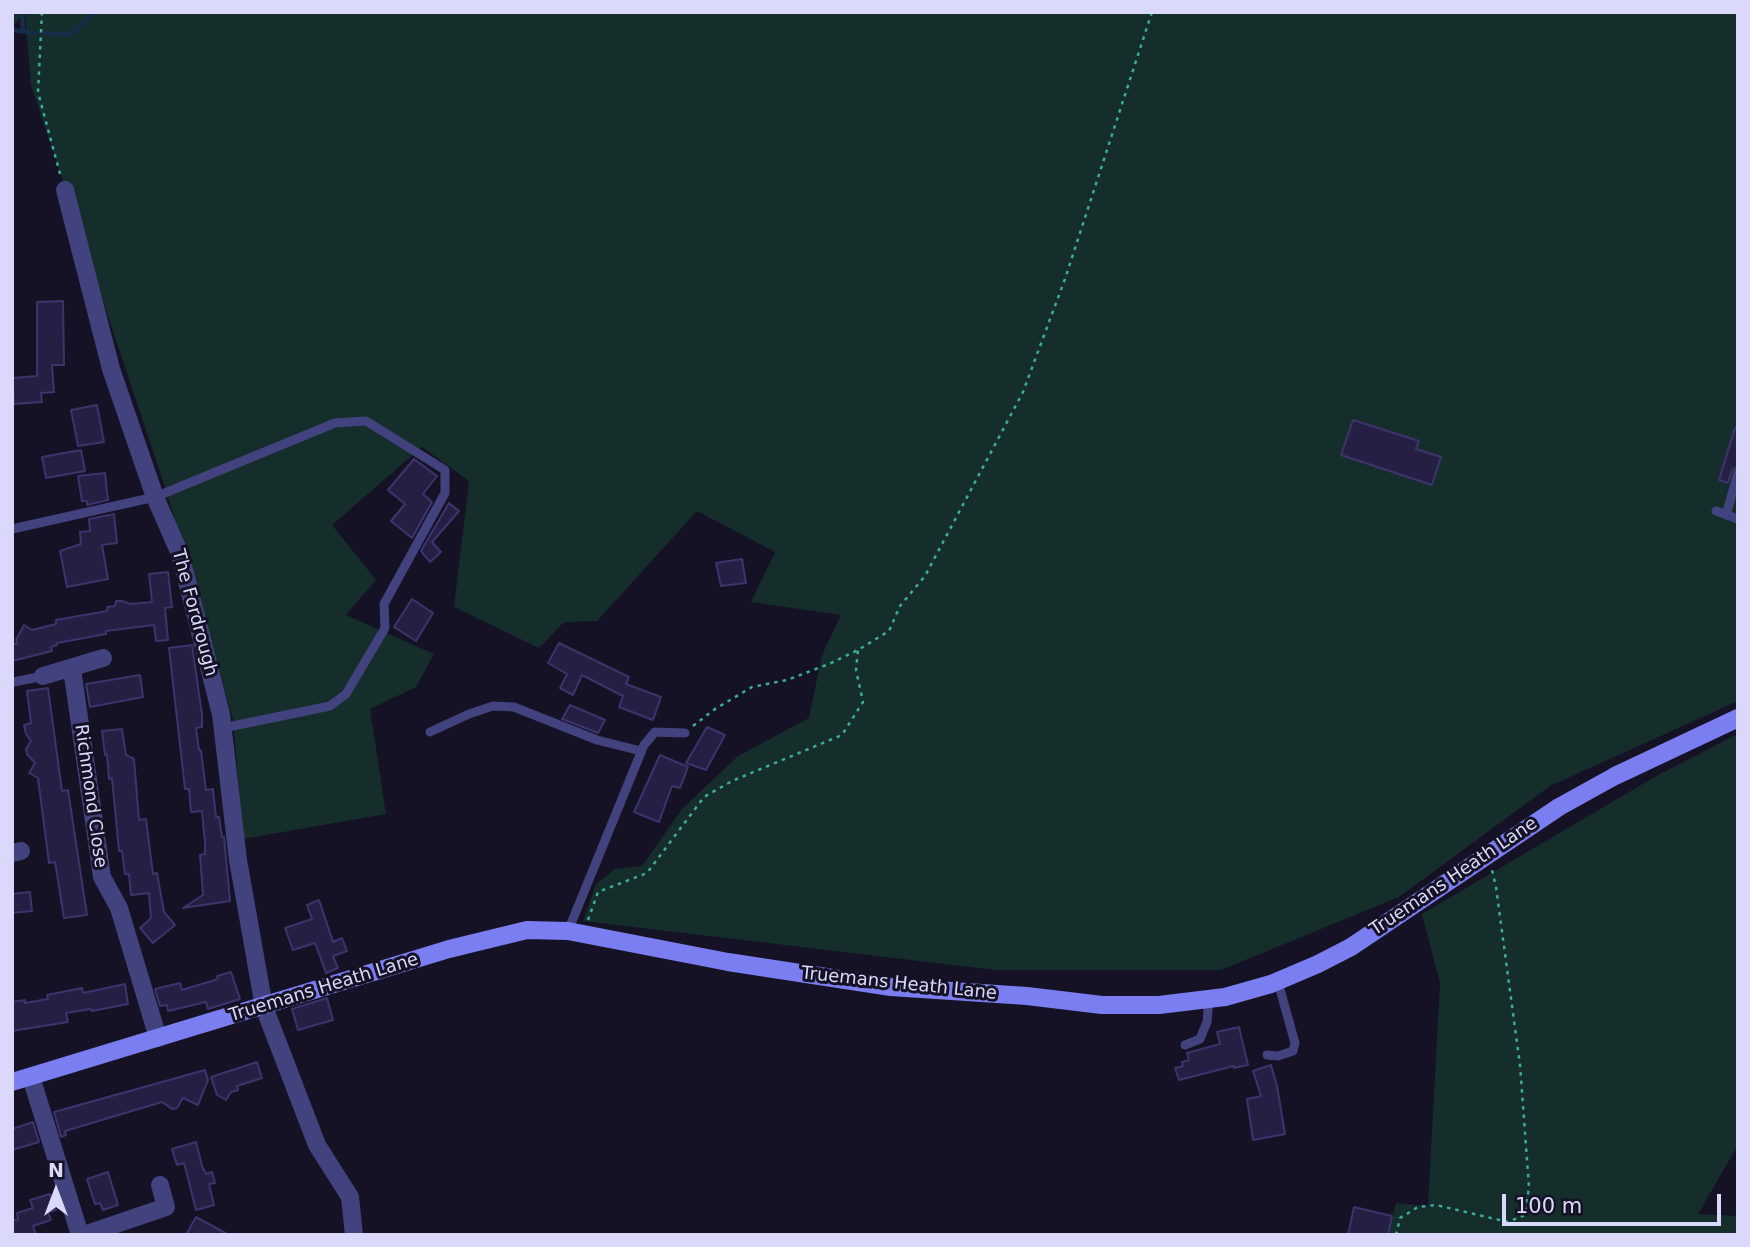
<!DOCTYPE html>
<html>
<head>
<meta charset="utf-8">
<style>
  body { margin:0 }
  #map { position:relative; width:1750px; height:1247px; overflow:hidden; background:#141224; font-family:"DejaVu Sans",sans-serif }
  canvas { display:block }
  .frame { position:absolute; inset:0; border:14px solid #dbd9fb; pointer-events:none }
  .north { position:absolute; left:21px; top:1156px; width:70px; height:70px; -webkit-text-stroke:5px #141224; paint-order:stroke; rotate:0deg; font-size:19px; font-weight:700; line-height:28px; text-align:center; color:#dbd9fb }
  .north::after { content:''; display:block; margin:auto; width:24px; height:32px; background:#dbd9fb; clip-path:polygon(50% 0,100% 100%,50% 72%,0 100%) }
  .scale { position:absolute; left:1502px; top:1194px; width:219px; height:32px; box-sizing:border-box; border:4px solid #dbd9fb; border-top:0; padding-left:9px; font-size:21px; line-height:24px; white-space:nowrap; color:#dbd9fb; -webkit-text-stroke:5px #141224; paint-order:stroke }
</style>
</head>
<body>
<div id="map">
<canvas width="1750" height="1247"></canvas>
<div class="frame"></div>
<div class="north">N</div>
<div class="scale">100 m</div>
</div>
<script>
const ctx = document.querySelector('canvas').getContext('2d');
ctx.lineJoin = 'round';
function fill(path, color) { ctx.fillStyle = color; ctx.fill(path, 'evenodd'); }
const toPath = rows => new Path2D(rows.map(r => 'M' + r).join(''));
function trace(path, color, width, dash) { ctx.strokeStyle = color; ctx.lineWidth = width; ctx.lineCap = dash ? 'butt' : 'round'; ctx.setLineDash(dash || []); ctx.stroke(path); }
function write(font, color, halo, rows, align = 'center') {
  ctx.font = font + ' "DejaVu Sans",sans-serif'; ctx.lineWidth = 6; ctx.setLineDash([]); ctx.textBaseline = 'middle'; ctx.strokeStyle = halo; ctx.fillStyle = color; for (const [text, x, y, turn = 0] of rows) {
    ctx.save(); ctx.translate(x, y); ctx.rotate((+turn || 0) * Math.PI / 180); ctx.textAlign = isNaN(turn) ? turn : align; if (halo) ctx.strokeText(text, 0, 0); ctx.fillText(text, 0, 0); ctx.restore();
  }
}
fill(toPath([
  [12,12,1738,12,1738,701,1550,786,1399,897,1221,970,995,970,583,921,596,884,615,869,642,866,682,809,738,756,809,718,822,655,841,615,751,602,775,552,697,511,597,621,564,622,539,648,454,607,469,481,422,447,332,525,376,580,346,615,434,654,416,687,370,709,386,814,243,839,233,719,167,493,31,85,25,13,12,26],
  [1738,734,1738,1145,1698,1214,1738,1216,1738,1235,1388,1235,1396,1203,1428,1206,1440,983,1422,914,1658,775]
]), '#152e2c');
trace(toPath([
  [22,12,23,30],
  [12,30,36,33],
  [44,33,71,35,95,12]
]), '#162d4a', 4.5);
const building = toPath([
  [63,301,64,365,52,365,54,392,41,393,42,402,14,404,12,378,37,376,37,302,63,301],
  [97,405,104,442,78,446,71,410,97,405],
  [1353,420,1419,441,1416,449,1441,457,1432,485,1341,455,1353,420],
  [1735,428,1738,428,1738,466,1732,470,1728,483,1719,480,1735,428],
  [81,450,85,471,46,478,42,457,81,450],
  [414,459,437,476,423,494,432,502,412,538,391,521,405,504,388,490,414,459],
  [105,473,108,500,87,505,87,501,82,501,78,476,105,473],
  [449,503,459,511,432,542,441,552,430,562,421,551,449,503],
  [114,514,117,543,102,545,108,579,67,587,60,551,81,544,80,532,90,531,89,519,114,514],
  [742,559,746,583,721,586,716,563,742,559],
  [168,572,172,607,165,608,168,640,156,641,154,625,106,631,106,634,57,643,57,645,51,647,52,651,12,661,12,644,17,644,16,640,24,625,32,630,56,624,56,620,107,611,107,607,115,606,116,601,122,601,130,604,152,602,149,574,168,572],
  [412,599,433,613,416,641,394,627,412,599],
  [559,643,629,677,626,684,661,697,653,720,619,707,623,696,582,675,573,695,560,688,567,674,548,663,559,643],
  [192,645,202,715,202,727,196,728,199,750,201,750,206,790,213,789,216,817,219,817,222,837,224,837,230,901,183,908,203,895,200,855,205,854,205,843,202,811,191,812,189,789,185,789,169,648,192,645],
  [140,675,143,697,90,707,86,684,140,675],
  [48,688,62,791,68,790,87,915,64,918,55,862,49,863,38,778,29,773,35,763,27,754,26,749,31,741,26,734,24,725,31,723,27,691,48,688],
  [570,705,605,720,598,733,562,719,570,705],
  [707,727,725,735,706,770,686,763,707,727],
  [122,729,126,755,134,759,139,820,146,819,153,874,157,873,164,912,175,925,153,943,140,928,151,918,149,893,131,895,129,874,125,874,122,851,119,851,112,778,109,779,107,754,105,755,102,731,122,729],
  [660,755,688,767,680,788,672,786,659,822,634,812,660,755],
  [30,892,32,911,12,913,12,894,30,892],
  [319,900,333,942,342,938,347,951,333,956,338,968,326,973,315,943,293,950,285,928,312,919,307,905,319,900],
  [231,972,240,999,208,1009,206,1002,168,1011,167,1005,160,1006,155,989,180,983,182,990,218,979,217,976,231,972],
  [125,984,128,1004,92,1011,91,1009,66,1013,68,1022,12,1031,12,1002,25,1000,25,1003,48,999,47,995,82,988,83,993,125,984],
  [327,998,333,1020,298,1030,292,1009,327,998],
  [1239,1027,1248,1065,1234,1068,1234,1066,1179,1080,1175,1068,1183,1066,1182,1062,1189,1060,1187,1053,1220,1044,1217,1032,1239,1027],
  [257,1062,262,1078,237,1086,238,1090,231,1092,226,1100,217,1095,211,1077,257,1062],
  [1271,1065,1277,1086,1285,1134,1253,1140,1247,1099,1261,1096,1253,1071,1271,1065],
  [205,1070,208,1080,198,1105,183,1098,177,1108,172,1109,162,1102,65,1131,66,1135,61,1137,54,1112,205,1070],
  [33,1122,39,1142,12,1150,12,1129,33,1122],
  [196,1142,202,1166,206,1174,212,1172,215,1183,209,1184,214,1205,196,1210,184,1163,177,1165,172,1149,196,1142],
  [108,1172,118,1205,103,1210,100,1203,95,1204,87,1179,108,1172],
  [50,1194,56,1210,48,1212,51,1220,33,1226,36,1235,12,1235,12,1221,18,1219,17,1213,33,1208,30,1200,50,1194],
  [1354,1207,1392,1216,1388,1235,1348,1235,1354,1207],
  [196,1217,229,1235,186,1235,196,1217]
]);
fill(building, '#252043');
trace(building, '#3c346d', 2);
trace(toPath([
  [42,12,38,92,60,174],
  [693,726,715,709,752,687,787,680,829,664,858,650,889,631,900,606,925,576,1023,392,1065,279,1152,12],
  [588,920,598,892,647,873,704,797,732,781,842,735,863,702,856,670,858,650],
  [1396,1235,1400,1218,1418,1207,1436,1205,1508,1222,1525,1215,1529,1187,1520,1065,1496,887,1492,870]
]), '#3dab9e', 2.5, [3.5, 5]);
trace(toPath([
  [1716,511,1738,519],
  [1726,515,1738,473],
  [12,529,155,497,335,423,366,421,445,470,445,493,384,604,385,628,346,694,330,706,223,728],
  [14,682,43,676],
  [430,732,469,714,493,706,514,707,597,740,641,751],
  [568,931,644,745,655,732,685,733],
  [1185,1045,1200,1039,1207,1022,1209,999],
  [1267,1055,1278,1056,1293,1051,1295,1043,1278,982]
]), '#42437e', 9);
trace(toPath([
  [65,190,111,369,155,497,180,554,221,714,238,860,264,1007,317,1145,350,1197,354,1235],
  [72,669,102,877,119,908,158,1038],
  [43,676,103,658],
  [12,853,21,851],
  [31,1077,80,1235],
  [84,1235,166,1207,160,1185]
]), '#42437e', 18);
trace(toPath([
  [12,1082,449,949,527,930,568,931,728,962,891,987,1027,996,1102,1005,1159,1005,1225,997,1271,984,1318,964,1351,947,1559,807,1615,776,1738,718]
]), '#7b7ef1', 18);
write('18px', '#dbd9fb', '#141224', [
  ["The Fordrough",194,613,75],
  ["Richmond Close",90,796,82],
  ["Truemans Heath Lane",1454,877,-34],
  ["Truemans Heath Lane",899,984,6],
  ["Truemans Heath Lane",324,988,-17]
]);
</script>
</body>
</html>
